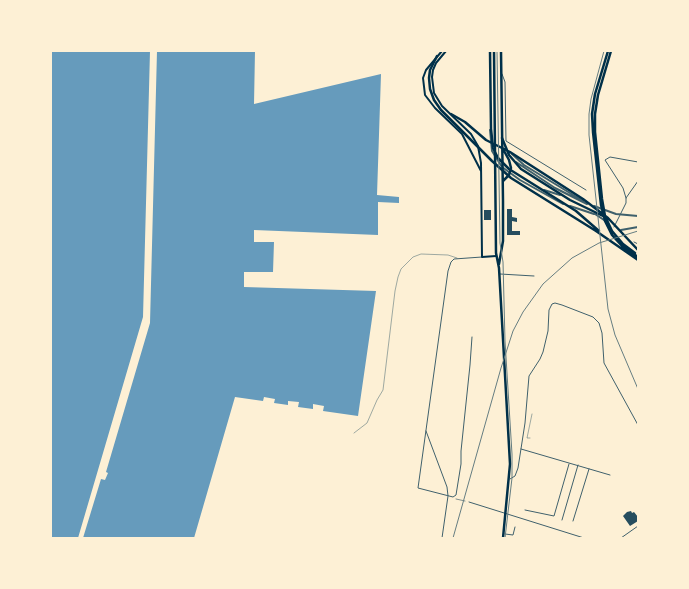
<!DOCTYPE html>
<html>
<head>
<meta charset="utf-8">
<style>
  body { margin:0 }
  #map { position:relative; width:689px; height:589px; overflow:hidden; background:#fdf0d5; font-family:Arial,sans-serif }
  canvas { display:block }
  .frame { position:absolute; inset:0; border:52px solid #fdf0d5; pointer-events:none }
</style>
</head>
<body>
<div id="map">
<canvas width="689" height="589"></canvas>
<div class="frame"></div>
</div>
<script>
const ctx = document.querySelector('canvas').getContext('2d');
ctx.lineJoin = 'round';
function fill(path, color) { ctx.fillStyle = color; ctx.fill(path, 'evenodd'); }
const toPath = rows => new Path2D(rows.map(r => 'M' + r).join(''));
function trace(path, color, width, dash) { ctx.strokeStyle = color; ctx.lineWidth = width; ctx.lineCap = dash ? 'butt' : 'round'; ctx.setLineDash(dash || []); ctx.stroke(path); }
fill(toPath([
  [51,51,255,51,254,104,381,74,377,195,399,197,399,203,378,202,378,235,254,230,254,242,274,242,273,272,244,272,244,287,376,291,358,416,323,411,324,406,313,404,313,409,298,407,299,402,288,401,288,405,274,403,275,399,264,397,263,401,235,397,194,538,51,538]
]), '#669bbc');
fill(toPath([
  [150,51,157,51,150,323,106,472,108,473,105,480,101,479,83,538,78,538,143,317]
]), '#fdf0d5');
fill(toPath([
  [507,209,512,209,512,217,517,218,517,222,512,221,512,231,520,231,520,235,507,235],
  [484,210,491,210,491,220,484,220],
  [631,511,632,513,634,512,638,517,638,521,630,526,623,516,627,512]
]), '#264d5e');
trace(toPath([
  [456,499,465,501]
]), '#003049', 0.5);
trace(toPath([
  [354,433,367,423,377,400,383,390,395,291,398,277,401,269,413,257,421,254,448,255,457,258],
  [530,438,527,438,532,414]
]), '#3f606c', 0.5);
trace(toPath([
  [502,74,505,82,506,141,586,190],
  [626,198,623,188,605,160,610,157,638,162],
  [614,227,626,203,626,198,638,181],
  [634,242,638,244],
  [500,274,534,276],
  [472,337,470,365,461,451,461,464,456,495,453,497,418,488,448,271,451,262,454,259,482,257],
  [426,431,447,487,448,496,442,538],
  [521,449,610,475],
  [510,479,515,476,518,468,525,423,529,376,540,359,543,352,548,331,549,310,552,304,555,303,562,305,593,317,599,323,602,333,604,363,638,425],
  [469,502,584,538],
  [525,510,554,516,569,464],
  [562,520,578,465],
  [573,521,589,469],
  [505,534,513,535,515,527],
  [621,538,638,526]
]), '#3f606c', 1);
trace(toPath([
  [490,130,492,151,502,167,520,180,563,204],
  [512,154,524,165,583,201],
  [516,162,555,188,587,204],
  [544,190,560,195],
  [570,206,594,214],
  [594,206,616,214,638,216],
  [595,214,604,220],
  [621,230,638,227]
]), '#3f606c', 2);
trace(toPath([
  [442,51,426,70,423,78,425,95,435,108,462,134,481,171],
  [446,51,436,63,433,70,432,77,434,93,442,106,471,134,478,146,481,163,482,257,496,256]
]), '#003049', 2);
trace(toPath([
  [494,51,496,253,499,268,510,464,503,538],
  [503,181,509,175,511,168,509,160,503,149],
  [499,264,503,241,503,201,501,51]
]), '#003049', 2.5);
trace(toPath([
  [490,51,491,129,493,148,498,158,509,169,576,211,599,231],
  [608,51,595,94,592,114,593,132,601,205,605,221,612,235,622,246,638,257],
  [611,51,598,95,595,114,595,132,602,199,605,216,612,231,623,244,635,253],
  [437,56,430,70,429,78,430,89,434,100,441,110,492,161,511,178,596,231,638,260],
  [451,114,465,122,486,140,510,152,583,199,608,218,638,250],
  [502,138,509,155,521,169,570,200,603,216]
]), '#003049', 2.5);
trace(toPath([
  [497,51,500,243,503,262,505,341,512,454,512,478,505,538]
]), '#657d81', 1);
trace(toPath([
  [604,51,591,99,589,114,589,135,608,309,615,335,638,389],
  [453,538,501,368,513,331,523,312,543,284,572,258,599,243,638,231]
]), '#657d81', 1);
</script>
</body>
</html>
